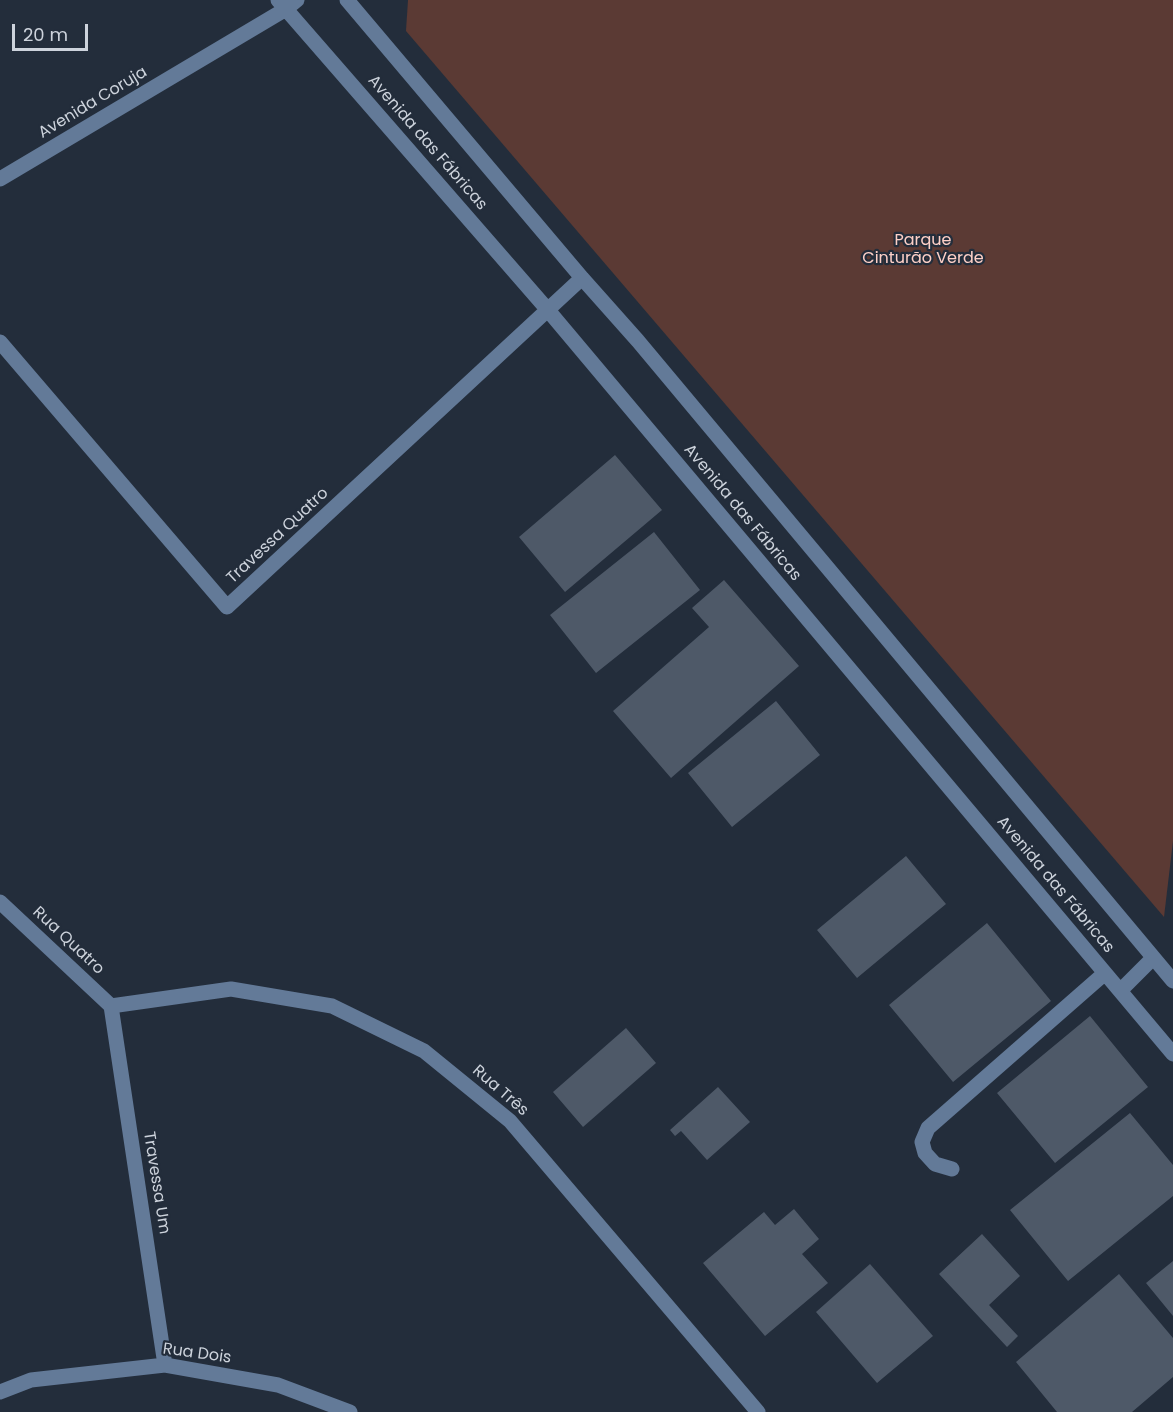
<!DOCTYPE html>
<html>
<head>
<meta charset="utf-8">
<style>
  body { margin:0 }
  #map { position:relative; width:1173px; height:1412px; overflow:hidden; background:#232d3b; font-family:Poppins,sans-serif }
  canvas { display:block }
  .scale { position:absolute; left:12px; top:24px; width:76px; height:27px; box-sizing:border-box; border:3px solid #cdd3dc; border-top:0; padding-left:8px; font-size:18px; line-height:21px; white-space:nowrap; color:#cdd3dc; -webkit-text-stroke:4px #232d3b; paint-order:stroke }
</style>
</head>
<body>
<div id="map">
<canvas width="1173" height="1412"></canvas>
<div class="scale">20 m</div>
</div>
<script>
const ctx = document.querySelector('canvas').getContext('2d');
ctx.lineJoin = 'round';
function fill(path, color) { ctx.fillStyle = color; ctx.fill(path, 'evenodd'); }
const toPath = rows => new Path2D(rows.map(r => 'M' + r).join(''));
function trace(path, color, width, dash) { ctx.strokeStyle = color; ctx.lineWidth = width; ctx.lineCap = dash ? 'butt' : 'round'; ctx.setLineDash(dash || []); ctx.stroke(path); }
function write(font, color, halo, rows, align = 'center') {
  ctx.font = font + ' Poppins,sans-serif'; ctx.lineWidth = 4.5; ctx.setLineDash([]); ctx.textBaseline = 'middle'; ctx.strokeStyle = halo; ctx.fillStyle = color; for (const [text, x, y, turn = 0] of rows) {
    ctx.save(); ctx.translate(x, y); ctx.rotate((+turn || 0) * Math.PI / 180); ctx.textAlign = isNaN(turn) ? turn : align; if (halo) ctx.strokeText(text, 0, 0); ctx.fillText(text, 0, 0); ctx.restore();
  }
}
fill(toPath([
  [408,0,1173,0,1173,841,1164,917,406,31]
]), '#5b3a34');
fill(toPath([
  [615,455,662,510,565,592,519,537],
  [654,532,700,590,596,673,550,615],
  [724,580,799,666,671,778,613,711,709,627,692,608],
  [776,701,820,755,732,827,688,773],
  [906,856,946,904,857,978,817,930],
  [987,923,1051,1001,953,1082,889,1005],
  [1090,1016,1148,1087,1055,1163,997,1093],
  [626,1028,656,1063,583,1127,553,1092],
  [718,1087,750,1122,707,1160,681,1131,675,1136,670,1130],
  [1130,1113,1173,1165,1173,1196,1068,1281,1010,1210],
  [794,1209,819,1239,802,1254,828,1283,765,1336,703,1263,764,1212,775,1225],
  [982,1234,1020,1276,989,1305,1018,1336,1007,1347,939,1274],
  [1173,1261,1173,1316,1146,1283],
  [870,1264,933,1336,877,1383,816,1312],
  [1119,1274,1173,1338,1173,1377,1132,1412,1057,1412,1016,1362]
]), '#4e5968');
trace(toPath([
  [278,0,547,309,1173,1054],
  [347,0,582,278,638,341,1173,981],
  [0,179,286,9,297,0],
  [0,342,227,607,582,278],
  [0,902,111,1006],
  [1120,991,1153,958],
  [111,1006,231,989,332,1006,424,1051,510,1121,758,1412],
  [111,1006,165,1365],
  [952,1169,935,1164,925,1153,922,1142,928,1128,1105,973],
  [0,1392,31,1380,165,1365,278,1385,350,1412]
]), '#637a98', 15);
write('16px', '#cdd3dc', '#232d3b', [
  ["Avenida Coruja",93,103,-31],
  ["Avenida das Fábricas",427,143,49],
  ["Avenida das Fábricas",742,513,50],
  ["Travessa Quatro",278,536,-43],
  ["Avenida das Fábricas",1055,885,50],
  ["Rua Quatro",68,941,43],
  ["Rua Três",500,1091,41],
  ["Travessa Um",156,1183,81],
  ["Rua Dois",197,1354,8]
]);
write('16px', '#fed0c7', '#232d3b', [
  ["Parque",923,241],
  ["Cinturão Verde",923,259]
]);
</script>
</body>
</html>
